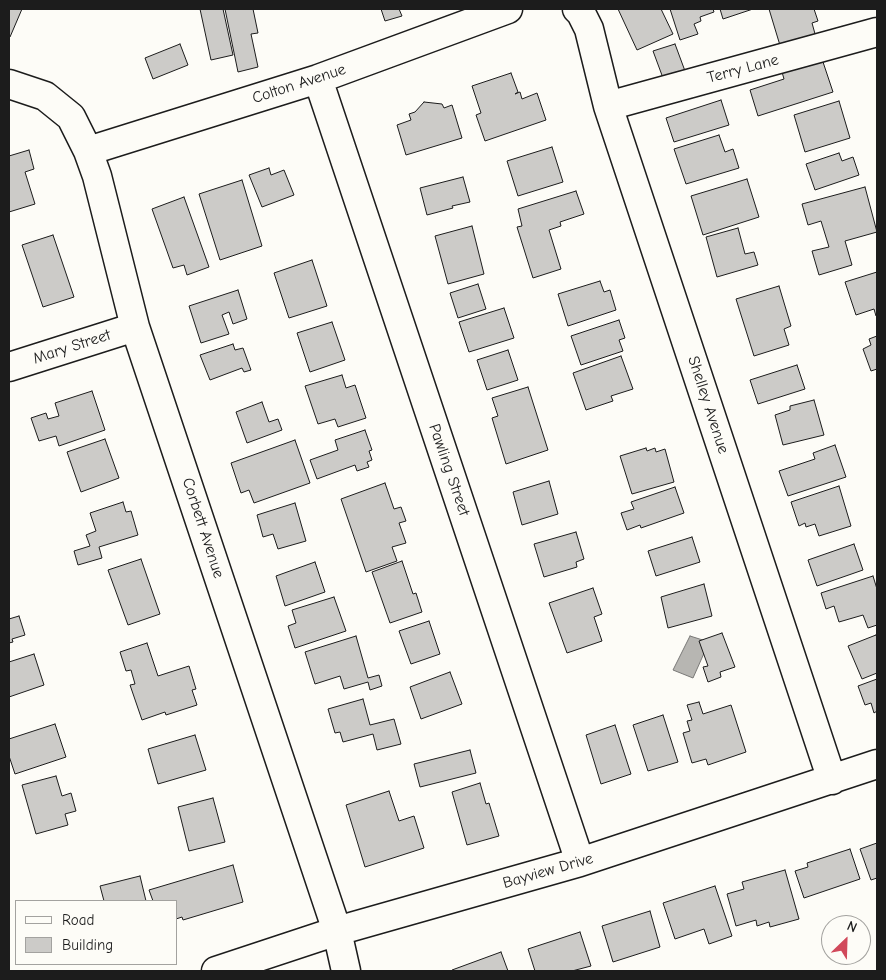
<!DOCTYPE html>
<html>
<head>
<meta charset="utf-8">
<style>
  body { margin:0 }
  #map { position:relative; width:886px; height:980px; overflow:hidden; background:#fdfcf7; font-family:"Comic Neue",sans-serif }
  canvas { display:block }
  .frame { position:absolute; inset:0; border:10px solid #1c1c1c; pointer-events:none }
  .legend { position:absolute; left:15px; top:900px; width:162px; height:65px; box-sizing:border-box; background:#fdfcf7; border:1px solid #a3a29f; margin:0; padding:6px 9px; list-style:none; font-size:15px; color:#1c1c1c }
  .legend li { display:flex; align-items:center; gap:10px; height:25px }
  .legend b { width:25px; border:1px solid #a3a29f }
  .north { position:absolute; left:821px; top:915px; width:50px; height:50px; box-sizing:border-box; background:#fdfcf7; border:1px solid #a3a29f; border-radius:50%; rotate:24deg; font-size:14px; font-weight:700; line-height:20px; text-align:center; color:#1c1c1c }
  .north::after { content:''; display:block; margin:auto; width:18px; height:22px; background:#d1495b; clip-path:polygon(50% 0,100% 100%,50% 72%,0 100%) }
</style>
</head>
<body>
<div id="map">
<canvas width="886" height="980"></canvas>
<div class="frame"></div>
<ul class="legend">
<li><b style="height:6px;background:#fdfcf7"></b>Road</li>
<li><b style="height:14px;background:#cccbc8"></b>Building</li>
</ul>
<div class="north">N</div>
</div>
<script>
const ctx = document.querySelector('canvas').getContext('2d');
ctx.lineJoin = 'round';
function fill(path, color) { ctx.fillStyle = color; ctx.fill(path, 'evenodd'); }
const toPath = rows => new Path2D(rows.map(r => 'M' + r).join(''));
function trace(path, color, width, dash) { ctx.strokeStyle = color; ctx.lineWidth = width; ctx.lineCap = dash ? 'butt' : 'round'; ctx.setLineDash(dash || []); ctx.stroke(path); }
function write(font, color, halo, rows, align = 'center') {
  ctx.font = font + ' "Comic Neue",sans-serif'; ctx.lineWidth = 4.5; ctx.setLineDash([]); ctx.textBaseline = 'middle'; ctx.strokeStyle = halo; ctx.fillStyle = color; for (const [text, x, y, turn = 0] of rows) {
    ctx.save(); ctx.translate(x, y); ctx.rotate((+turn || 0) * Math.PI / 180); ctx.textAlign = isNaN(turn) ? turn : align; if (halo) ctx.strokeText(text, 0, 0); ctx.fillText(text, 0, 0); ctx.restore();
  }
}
const water = toPath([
  [690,636,709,642,693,678,673,670,690,636]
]);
fill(water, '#b7b6b2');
trace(water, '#797876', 1);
const building = toPath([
  [9,9,22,9,10,37,9,37,9,9],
  [200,9,223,9,233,55,211,60,200,9],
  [225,9,253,9,258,33,251,34,258,67,238,72,225,9],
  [381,9,399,9,402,16,385,21,381,9],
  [618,9,661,9,673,34,637,50,618,9],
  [670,9,713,9,714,12,700,17,701,21,694,24,698,34,680,40,670,9],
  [720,9,753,9,723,19,720,9],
  [769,9,814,9,818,21,812,23,817,41,782,52,769,9],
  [180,44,188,65,153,79,145,58,180,44],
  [675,44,685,71,663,78,653,51,675,44],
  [822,59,833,92,758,116,750,90,784,79,782,72,822,59],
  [511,73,518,92,515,94,520,92,522,99,537,93,546,120,485,141,476,115,481,113,472,86,511,73],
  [721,100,729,125,674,142,666,118,721,100],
  [839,101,850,138,805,152,794,115,839,101],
  [424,102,442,104,444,108,452,105,462,138,406,155,397,125,411,120,409,114,415,112,424,102],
  [719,135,725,152,733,149,739,168,686,184,674,149,719,135],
  [552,147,563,182,518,196,507,161,552,147],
  [29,150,34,169,25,172,35,204,9,212,9,156,29,150],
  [839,153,842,161,853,157,859,175,815,190,806,164,839,153],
  [269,168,271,175,284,170,294,195,262,207,249,175,269,168],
  [463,177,470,202,452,206,453,208,427,215,420,188,463,177],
  [747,179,759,217,703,235,691,196,747,179],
  [242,180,262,246,220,260,199,194,242,180],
  [865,187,877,232,845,241,852,265,819,275,812,251,829,247,821,221,808,225,802,204,865,187],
  [576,191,584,214,560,222,561,226,549,230,561,269,533,278,517,227,522,226,518,209,576,191],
  [184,197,209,267,187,275,184,265,173,268,152,209,184,197],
  [472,226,484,274,448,284,435,236,472,226],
  [738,228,745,254,754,252,758,265,717,277,706,237,738,228],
  [53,235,74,297,43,307,22,245,53,235],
  [312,260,327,306,289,318,274,273,312,260],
  [877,272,877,316,876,316,874,309,856,315,845,282,877,272],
  [600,281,604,292,610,290,616,310,568,326,558,294,600,281],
  [478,284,486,309,458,318,450,293,478,284],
  [779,286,791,326,784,329,789,345,754,356,736,299,779,286],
  [238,290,247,319,233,324,229,312,222,315,229,334,201,343,189,306,238,290],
  [504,308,514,338,469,352,459,322,504,308],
  [619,320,625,338,619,340,623,351,581,365,571,336,619,320],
  [332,322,345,360,310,372,297,333,332,322],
  [877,336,877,369,871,371,863,349,871,345,869,339,877,336],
  [233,344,235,350,243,348,251,370,244,372,242,368,210,380,200,355,233,344],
  [508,350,518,380,487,390,477,360,508,350],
  [621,356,633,389,611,396,613,401,586,410,573,373,621,356],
  [797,365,805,389,758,404,750,380,797,365],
  [342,375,346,388,355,385,366,418,338,427,335,419,318,424,305,386,342,375],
  [528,387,548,450,506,464,492,418,498,416,492,398,528,387],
  [92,391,105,430,59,446,56,436,39,441,31,418,46,413,48,419,59,416,55,403,92,391],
  [814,400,824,435,783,445,775,415,790,410,790,406,814,400],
  [262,402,269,422,278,419,282,430,247,443,236,412,262,402],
  [365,430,372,450,369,451,372,460,367,462,369,467,357,471,355,465,317,479,310,460,338,450,335,440,365,430],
  [105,439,119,478,81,492,67,452,105,439],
  [295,440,310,483,254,503,249,490,241,493,231,463,295,440],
  [835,445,846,477,788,496,779,471,815,459,813,453,835,445],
  [646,448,647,451,655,448,656,452,665,449,674,482,632,494,620,456,646,448],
  [549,481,558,514,522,525,513,492,549,481],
  [385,483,394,509,401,507,406,521,399,523,406,543,392,547,397,561,366,572,341,499,385,483],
  [839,486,851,526,819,536,815,524,806,527,805,523,799,526,791,502,839,486],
  [675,487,684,513,641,528,640,525,627,530,621,513,634,509,631,502,675,487],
  [123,502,126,512,131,511,138,535,99,547,102,558,78,565,74,551,90,546,86,535,96,531,90,513,123,502],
  [295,503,306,541,278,549,273,534,263,537,257,515,295,503],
  [576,532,584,559,576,562,577,567,544,577,534,544,576,532],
  [692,537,700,562,656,576,648,551,692,537],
  [854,544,863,570,817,586,808,560,854,544],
  [141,559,160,614,128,625,108,570,141,559],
  [402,561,413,594,416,593,422,612,390,623,372,572,402,561],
  [315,562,325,592,285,606,276,576,315,562],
  [873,576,877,589,877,625,868,628,863,615,839,622,834,606,826,609,821,593,873,576],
  [704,584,712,616,668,628,661,597,704,584],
  [593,588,602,614,594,617,602,641,567,653,549,603,593,588],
  [334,597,346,631,295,648,288,626,296,623,292,610,334,597],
  [19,616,25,635,12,639,13,642,9,643,9,619,19,616],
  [429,621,440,654,411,664,399,631,429,621],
  [722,633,735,667,720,672,721,677,708,682,703,667,708,666,699,641,722,633],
  [876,635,877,638,877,673,862,679,848,646,876,635],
  [356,636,368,678,379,675,382,686,370,690,368,682,344,689,340,676,315,684,305,652,356,636],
  [147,643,158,676,189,666,196,689,192,690,197,705,166,715,165,712,142,720,130,685,135,684,131,670,126,671,120,652,147,643],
  [34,654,44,685,9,697,9,662,34,654],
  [450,672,462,704,421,719,410,687,450,672],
  [877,679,877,711,874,713,871,703,865,705,858,686,877,679],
  [363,699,370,725,394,719,401,744,377,750,373,734,343,742,340,732,335,733,328,709,363,699],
  [699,702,703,714,731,705,746,752,708,765,706,759,692,763,683,733,690,731,687,721,692,720,687,705,699,702],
  [663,715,678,762,648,771,633,725,663,715],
  [55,724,66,757,15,774,9,756,9,739,55,724],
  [615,725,631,774,601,784,586,735,615,725],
  [195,735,206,770,158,784,148,749,195,735],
  [470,750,476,773,420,787,414,764,470,750],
  [56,776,62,796,71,793,76,811,65,814,68,825,36,834,22,785,56,776],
  [480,783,486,804,489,803,499,836,467,845,452,792,480,783],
  [389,791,399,821,414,816,424,848,365,867,346,805,389,791],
  [213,798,225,842,189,851,178,807,213,798],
  [877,843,877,878,871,880,860,849,877,843],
  [850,849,860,879,804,898,795,871,808,867,807,863,850,849],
  [233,865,243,902,183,920,182,917,176,919,176,901,153,901,149,890,233,865],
  [785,870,799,919,770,927,769,922,757,926,756,920,736,926,727,894,744,889,742,882,785,870],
  [140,876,146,901,104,901,100,886,140,876],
  [715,886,732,936,709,944,704,929,675,939,663,903,715,886],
  [650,911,660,947,613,962,602,926,650,911],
  [580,932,591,966,572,971,535,971,528,949,580,932],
  [501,952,508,971,452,971,452,970,501,952]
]);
fill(building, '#cccbc8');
trace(building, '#1c1c1c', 1);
const minor = toPath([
  [577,9,581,13,589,29,608,106,832,780],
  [318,79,580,862],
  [9,84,45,96,71,117,88,151,97,176,135,327,337,931,346,971],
  [608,106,877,32],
  [88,151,318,79,508,9],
  [9,367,135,327],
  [216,971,337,931,580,862,877,764]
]);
trace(minor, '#1c1c1c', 31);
trace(minor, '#fdfcf7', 28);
write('16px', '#1c1c1c', '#fdfcf7', [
  ["Terry Lane",743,69,-15],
  ["Colton Avenue",299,84,-18],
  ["Mary Street",72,347,-18],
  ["Shelley Avenue",708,405,72],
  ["Pawling Street",449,470,71],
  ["Corbett Avenue",203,528,72],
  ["Bayview Drive",548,871,-16]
]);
</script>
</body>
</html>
